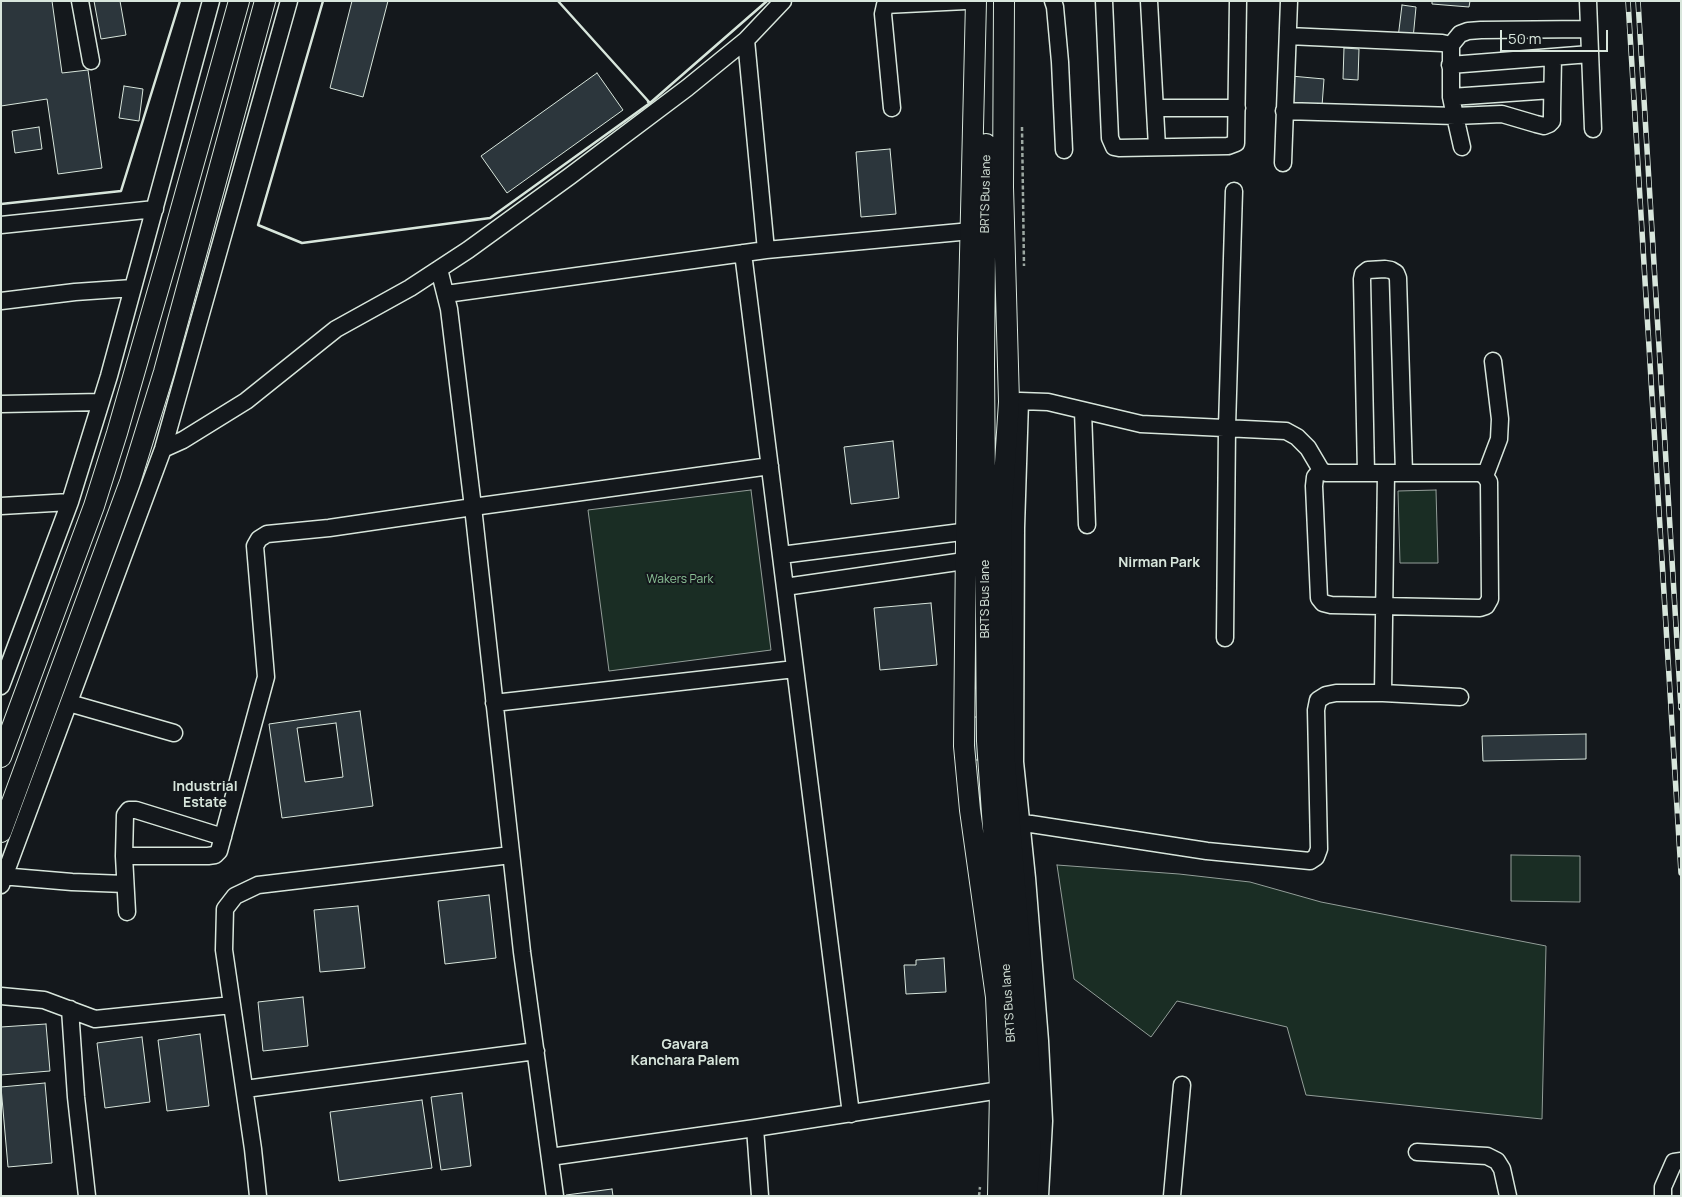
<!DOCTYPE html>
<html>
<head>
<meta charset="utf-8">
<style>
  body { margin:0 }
  #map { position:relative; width:1682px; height:1197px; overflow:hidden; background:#14181c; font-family:Manrope,sans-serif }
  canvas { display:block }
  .frame { position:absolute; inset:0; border:2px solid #d8e6dc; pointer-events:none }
  .scale { position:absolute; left:1500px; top:30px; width:108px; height:22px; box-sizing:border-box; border:2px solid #d8e6dc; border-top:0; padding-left:6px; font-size:15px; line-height:18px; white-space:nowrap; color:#d8e6dc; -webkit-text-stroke:4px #14181c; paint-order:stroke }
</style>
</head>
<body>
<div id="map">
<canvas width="1682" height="1197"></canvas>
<div class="frame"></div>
<div class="scale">50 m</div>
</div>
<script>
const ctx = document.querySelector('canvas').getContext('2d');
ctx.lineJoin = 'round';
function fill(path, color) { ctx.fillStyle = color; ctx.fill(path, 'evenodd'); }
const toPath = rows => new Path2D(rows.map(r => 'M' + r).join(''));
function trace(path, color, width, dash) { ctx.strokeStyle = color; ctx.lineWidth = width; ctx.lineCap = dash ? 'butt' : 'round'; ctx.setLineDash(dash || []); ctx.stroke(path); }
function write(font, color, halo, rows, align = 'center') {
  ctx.font = font + ' Manrope,sans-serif'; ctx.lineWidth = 4; ctx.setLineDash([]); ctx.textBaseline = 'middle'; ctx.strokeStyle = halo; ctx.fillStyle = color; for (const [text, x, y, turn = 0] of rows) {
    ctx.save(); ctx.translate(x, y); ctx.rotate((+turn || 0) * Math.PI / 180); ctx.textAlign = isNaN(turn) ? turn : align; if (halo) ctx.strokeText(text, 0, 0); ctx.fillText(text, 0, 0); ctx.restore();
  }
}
const green = toPath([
  [751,490,771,650,609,671,588,510,751,490],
  [1436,490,1438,563,1400,563,1398,491,1436,490],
  [1511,855,1580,856,1580,902,1511,901,1511,855],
  [1057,865,1179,874,1250,882,1321,902,1546,946,1542,1119,1306,1095,1287,1027,1177,1001,1151,1037,1074,979,1057,865]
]);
fill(green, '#1a2d24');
trace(green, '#939e99', 1);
const building = toPath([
  [1,1,52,1,62,73,88,70,102,168,58,174,47,99,1,106,1,1],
  [94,1,120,1,126,35,101,39,94,1],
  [352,1,388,1,363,97,330,88,352,1],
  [1432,1,1470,1,1469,7,1432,4,1432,1],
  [1402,5,1416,7,1413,39,1398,38,1402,5],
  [1344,48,1359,49,1358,80,1343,79,1344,48],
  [597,73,623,110,507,193,481,156,597,73],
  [1291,76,1324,79,1322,106,1289,104,1291,76],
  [124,86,143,89,139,121,119,118,124,86],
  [39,127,42,149,15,153,12,131,39,127],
  [890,149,896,214,861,217,856,152,890,149],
  [893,441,899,498,851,504,844,447,893,441],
  [931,603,937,665,880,670,874,608,931,603],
  [360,711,373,806,282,818,269,724,360,711],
  [336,723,343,777,305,782,297,728,336,723],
  [970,717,978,717,978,760,969,760,970,717],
  [1586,734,1586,759,1483,761,1482,736,1586,734],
  [489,895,496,958,445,964,438,901,489,895],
  [358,906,365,968,320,972,314,910,358,906],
  [944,958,946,992,906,994,904,965,916,965,916,960,944,958],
  [303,997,308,1046,263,1051,258,1002,303,997],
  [46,1024,50,1071,1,1075,1,1027,46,1024],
  [200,1034,209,1106,167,1111,158,1040,200,1034],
  [142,1037,150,1102,105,1108,97,1043,142,1037],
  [45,1083,52,1163,8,1167,1,1087,45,1083],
  [462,1093,471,1166,441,1170,431,1097,462,1093],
  [422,1100,432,1168,339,1181,330,1112,422,1100],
  [612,1189,613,1196,566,1196,566,1195,612,1189]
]);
fill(building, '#2c363c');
trace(building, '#d8e6dc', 1);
const minor = toPath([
  [80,1,91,61],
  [1053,1,1055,7,1060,62,1064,150],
  [1104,1,1110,138,1114,147,1119,148,1228,146,1236,143,1238,1],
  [1149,1,1157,147],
  [1588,1,1593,129],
  [1288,36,1442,43,1451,45],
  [746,40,766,250],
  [1450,65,1590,54],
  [1451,97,1552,90],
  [892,108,883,14,885,5,966,1],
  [1156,108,1237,108],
  [1284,111,1455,116,1451,97,1451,45,1460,34,1468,31,1481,30,1589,29],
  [1462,147,1455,116,1502,114,1536,124,1544,126,1549,124,1552,121,1552,112,1553,57],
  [1283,163,1289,1],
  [1,225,155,209],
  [743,253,851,1114],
  [446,294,766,250,971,231],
  [1,301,75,292,133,288],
  [1,404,101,402],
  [1083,411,1087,525],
  [163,449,183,440,246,401,336,329,410,288,468,250,570,176,687,88,746,40,783,1],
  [1366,473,1362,279,1363,274,1368,270,1385,269,1391,270,1396,273,1398,278,1404,473],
  [1485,476,1499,439,1500,419,1493,361],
  [1,506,70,502],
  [781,555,977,530],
  [785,587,978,559],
  [1225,638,1227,427,1234,191],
  [1,686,70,502,109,376,211,1],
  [1383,693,1386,473],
  [69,703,174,733],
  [494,703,795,669],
  [1011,822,1031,824,1207,851,1310,861,1316,857,1319,849,1316,710,1318,700,1326,695,1336,693,1383,693,1460,697],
  [124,856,208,856,215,855,219,851,266,677,255,546,259,539,267,534,329,528,473,507,449,309,439,269],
  [1,876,72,882,125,884],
  [1,885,163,449,289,1],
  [127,912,124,856,125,815,129,810,136,810,223,837],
  [1,996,44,1000,95,1019,232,1005],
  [70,1009,76,1097,87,1196],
  [245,1089,536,1051],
  [755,1128,760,1196],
  [1417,1152,1487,1156,1497,1161,1502,1169,1508,1196],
  [550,1157,755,1128,1000,1090],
  [258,1196,253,1149,224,950,225,909,235,896,258,885,511,855],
  [555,1196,522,952,473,507,770,466],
  [1040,1196,1044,1121,1040,1041,1027,878,1015,762,1016,528,1020,401,1048,402,1141,424,1286,431,1297,437,1308,448,1321,470,1326,473,1480,473,1485,476,1489,482,1490,599,1486,606,1480,608,1331,605,1323,603,1319,598,1314,486,1315,477,1321,470],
  [1172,1196,1182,1085],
  [1663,1196,1663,1187,1674,1162,1681,1161]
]);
const major = toPath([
  [976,1,968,339,964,746,970,810,996,997,1000,1090,998,1196],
  [1004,1,1003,187,1009,402,1002,509,1001,567,1005,763,1031,1082,1031,1140,1027,1196],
  [986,144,984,364,987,741,996,871,1009,983,1014,1071,1012,1194],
  [1,757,94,506,117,433,169,252,239,1],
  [1,832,130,482,164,372,265,1]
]);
trace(minor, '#d8e6dc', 19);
trace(major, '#d8e6dc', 22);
trace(toPath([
  [1022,127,1024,266],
  [979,1196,980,1187]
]), '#9da8a2', 2.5, [4, 2.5]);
trace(minor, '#14181c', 16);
trace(major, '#14181c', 20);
const rail = toPath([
  [1628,1,1681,873],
  [1638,1,1681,708]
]);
trace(rail, '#d8e6dc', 5.5);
trace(rail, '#14181c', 4, [11]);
trace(toPath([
  [323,1,258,225,302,243,490,218,650,103,558,1],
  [648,102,650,103,767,1],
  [1,204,121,191,180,1]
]), '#d8e6dc', 2.5);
write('12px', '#d8e6dc', '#14181c', [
  ["BRTS Bus lane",986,194,-89],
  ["BRTS Bus lane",986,599,-90],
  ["BRTS Bus lane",1009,1003,-94]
]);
write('12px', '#8ac095', '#14181c', [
  ["Wakers Park",680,580]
]);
write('bold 14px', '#d8e6dc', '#14181c', [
  ["Nirman Park",1159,563],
  ["Industrial",205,787],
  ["Estate",205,803],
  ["Gavara",685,1045],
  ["Kanchara Palem",685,1061]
]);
</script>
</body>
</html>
